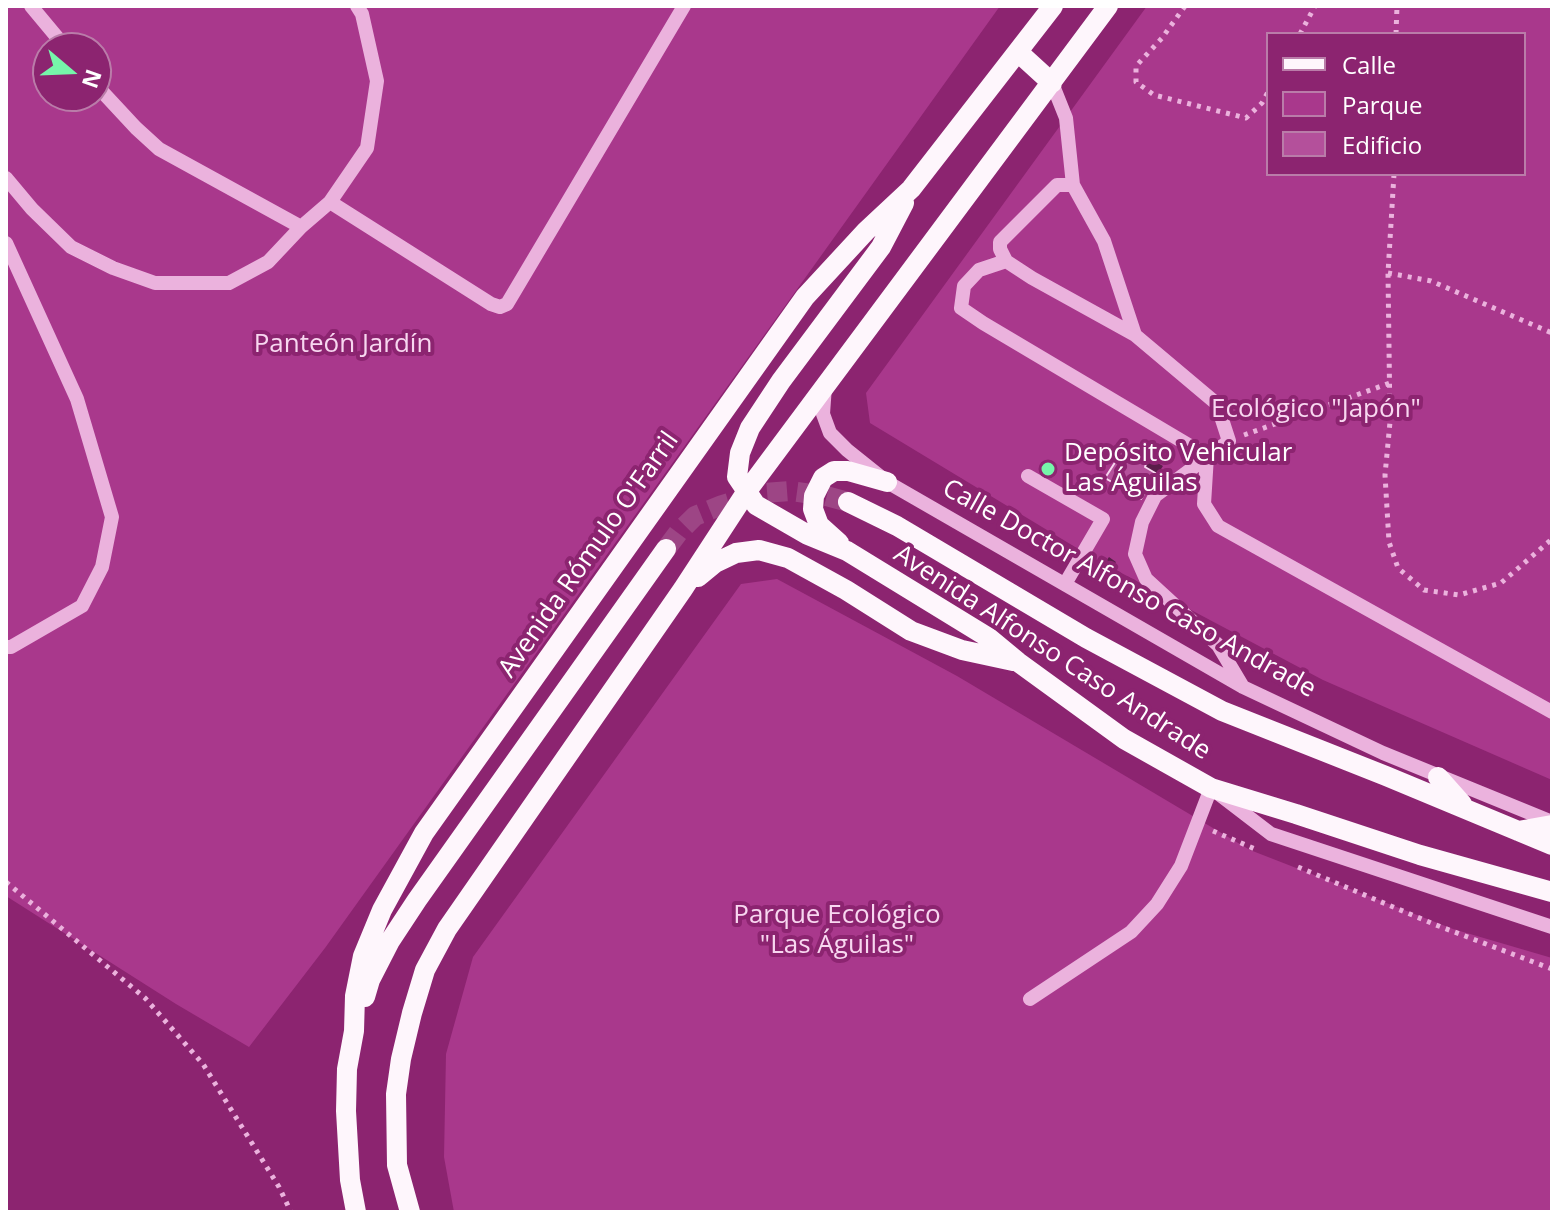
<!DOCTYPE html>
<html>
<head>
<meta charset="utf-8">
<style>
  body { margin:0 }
  #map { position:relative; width:1558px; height:1218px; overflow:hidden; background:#8c2470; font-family:"Open Sans",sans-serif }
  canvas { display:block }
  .frame { position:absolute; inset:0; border:8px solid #fff; pointer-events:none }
  .legend { position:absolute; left:1266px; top:32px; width:260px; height:144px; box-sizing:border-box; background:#8c2470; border:2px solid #ba7ca9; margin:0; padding:10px 14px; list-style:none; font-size:24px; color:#fff }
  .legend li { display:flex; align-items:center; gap:16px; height:40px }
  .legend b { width:40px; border:2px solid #ba7ca9 }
  .north { position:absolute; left:32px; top:32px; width:80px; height:80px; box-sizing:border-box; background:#8c2470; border:2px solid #ba7ca9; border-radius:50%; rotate:109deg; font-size:22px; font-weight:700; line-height:32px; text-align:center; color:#fff }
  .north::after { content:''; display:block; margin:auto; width:28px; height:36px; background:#76f5aa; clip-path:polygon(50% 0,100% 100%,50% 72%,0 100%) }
</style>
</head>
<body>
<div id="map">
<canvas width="1558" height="1218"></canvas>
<div class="frame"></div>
<ul class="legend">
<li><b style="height:10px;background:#fef6fc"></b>Calle</li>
<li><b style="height:22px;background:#a9388c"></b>Parque</li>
<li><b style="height:22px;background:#b4509b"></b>Edificio</li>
</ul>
<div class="north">N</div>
</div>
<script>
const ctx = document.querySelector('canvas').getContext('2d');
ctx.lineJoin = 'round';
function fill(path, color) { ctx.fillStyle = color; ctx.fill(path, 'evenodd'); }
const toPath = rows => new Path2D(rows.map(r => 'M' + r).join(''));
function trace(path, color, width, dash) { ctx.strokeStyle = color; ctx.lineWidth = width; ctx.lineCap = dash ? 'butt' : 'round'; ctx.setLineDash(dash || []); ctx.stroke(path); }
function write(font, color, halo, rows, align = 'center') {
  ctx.font = font + ' "Open Sans",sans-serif'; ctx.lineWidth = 8; ctx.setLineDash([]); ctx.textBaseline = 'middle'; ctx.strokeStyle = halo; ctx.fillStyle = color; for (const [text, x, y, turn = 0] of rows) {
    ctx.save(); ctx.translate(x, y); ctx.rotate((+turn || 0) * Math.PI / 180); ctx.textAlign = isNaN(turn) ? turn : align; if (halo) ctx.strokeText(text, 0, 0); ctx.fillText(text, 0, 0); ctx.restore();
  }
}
fill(toPath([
  [6,6,1000,6,325,948,249,1047,176,1004,6,896],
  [48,48,96,48,96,96,48,96],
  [1147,6,1552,6,1552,780,1323,680,1095,559,870,423,866,393],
  [1268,34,1524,34,1524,174,1268,174],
  [777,579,957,676,1250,850,1453,929,1552,958,1552,1212,454,1212,444,1157,446,1054,473,957,741,584]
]), '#a9388c');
fill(toPath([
  [1132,444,1152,456,1151,459,1163,466,1148,489,1141,497,1124,451],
  [1109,557,1116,562,1108,572,1101,568]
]), '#0007');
const building = toPath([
  [1123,450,1146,464,1145,467,1157,474,1141,499,1105,478,1123,450]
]);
fill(building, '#b4509b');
trace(building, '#f8d7f0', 2);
trace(toPath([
  [666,549,678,533,695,516,722,505,764,493,790,491,826,496,848,502]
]), '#9d4585', 20, [20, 10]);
trace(toPath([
  [1185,6,1162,38,1136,66,1136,82,1154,95,1246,118,1262,103,1268,92],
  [1300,34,1315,6],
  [1396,34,1397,6],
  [1394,174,1388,273,1390,422,1385,475,1389,542,1398,568,1424,590,1459,595,1501,583,1552,539],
  [1388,273,1431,281,1552,333],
  [1244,435,1390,383],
  [1213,831,1255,849],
  [1298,867,1436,925,1552,969],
  [6,882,145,998,203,1064,279,1187,291,1212]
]), '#ebb2dd', 5, [4, 6]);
trace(toPath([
  [31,6,66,48],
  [1052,83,1066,118,1073,185],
  [96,85,136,128,159,149,301,227],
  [6,178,32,209,71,247,113,268,155,283,229,283,268,262,301,227,330,202,367,148,377,81,362,14,357,6],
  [330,202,491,304,500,307,507,304,684,6],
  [6,243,77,399,112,517,102,567,82,606,11,647,6,647],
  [1006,261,979,270,964,286,961,308,983,323,1207,456,1204,504,1218,526,1552,712],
  [1135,335,1104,241,1073,185,1057,185,1000,242,1000,249,1006,261,1032,278,1135,335,1217,404,1229,441,1155,496,1142,522,1135,554,1146,579,1218,645,1243,687],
  [825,386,823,414,830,433,847,450,887,482,1243,687,1383,753,1552,822],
  [1028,476,1103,519,1065,584],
  [1030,999,1131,932,1157,904,1181,866,1211,788,1271,834,1552,927]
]), '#ebb2dd', 14);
trace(toPath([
  [1018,52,1052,83],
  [904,203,881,247,781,381,750,428,740,453,737,477,756,505,808,535,847,551,989,638,1018,662,1124,739,1211,788,1296,814,1420,855,1552,892],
  [848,502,897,526,1086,638,1222,711,1386,776,1552,845],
  [839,543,819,525,813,509,814,496,823,478,834,471,848,471,887,482],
  [698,577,715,563,736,553,759,550,788,558,846,590,911,631,962,650,1013,661],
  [1438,777,1462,804],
  [1518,831,1552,825],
  [365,997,370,980,390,941,417,900,666,549],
  [356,1212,350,1180,346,1111,347,1069,354,1031,355,996,363,956,382,910,424,833,805,297,866,231,911,189,1053,6],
  [410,1212,397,1165,396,1094,401,1059,412,1013,425,970,447,929,683,589,747,491,1108,6]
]), '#fef6fc', 20);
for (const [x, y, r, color] of [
  [1048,469,8,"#76f5aa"]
]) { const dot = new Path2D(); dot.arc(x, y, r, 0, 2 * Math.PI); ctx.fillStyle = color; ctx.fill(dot); trace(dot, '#8c2470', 3); }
write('26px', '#f8d7f0', '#8c2470', [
  ["Panteón Jardín",343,345],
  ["Ecológico \"Japón\"",1316,410],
  ["Parque Ecológico",837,916],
  ["\"Las Águilas\"",837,946]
]);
write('26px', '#fff', '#8c2470', [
  ["Depósito Vehicular",1064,454],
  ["Las Águilas",1064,484]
], 'left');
write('26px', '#fff', '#8c2470', [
  ["Avenida Rómulo O'Farril",589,555,-55],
  ["Calle Doctor Alfonso Caso Andrade",1129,589,29],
  ["Avenida Alfonso Caso Andrade",1052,653,33]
]);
</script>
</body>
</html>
